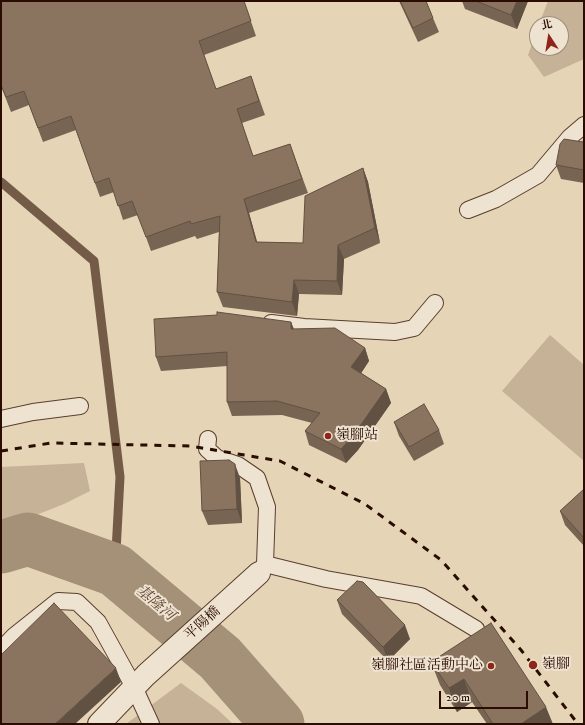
<!DOCTYPE html>
<html>
<head>
<meta charset="utf-8">
<style>
  body { margin:0 }
  #map { position:relative; width:585px; height:725px; overflow:hidden; background:#e5d4b6; font-family:"IM FELL DW Pica","Noto Serif TC",serif }
  canvas { display:block }
  .frame { position:absolute; inset:0; border:2px solid #2a0c00; pointer-events:none }
  .north { position:absolute; left:529px; top:16px; width:40px; height:40px; box-sizing:border-box; background:#eee3d0; border:1px solid #a08d7d; border-radius:50%; rotate:348deg; font-size:11px; font-weight:700; line-height:16px; text-align:center; color:#2a0c00 }
  .north::after { content:''; display:block; margin:auto; width:14px; height:18px; background:#8f2418; clip-path:polygon(50% 0,100% 100%,50% 72%,0 100%) }
  .scale { position:absolute; left:439px; top:691px; width:89px; height:18px; box-sizing:border-box; border:2px solid #2a0c00; border-top:0; padding-left:5px; font-size:12px; line-height:14px; white-space:nowrap; color:#2a0c00; -webkit-text-stroke:3px #eee3d0; paint-order:stroke }
</style>
</head>
<body>
<div id="map">
<canvas width="585" height="725"></canvas>
<div class="frame"></div>
<div class="north">北</div>
<div class="scale">20 m</div>
</div>
<script>
const ctx = document.querySelector('canvas').getContext('2d');
ctx.lineJoin = 'round';
function fill(path, color) { ctx.fillStyle = color; ctx.fill(path, 'evenodd'); }
const toPath = rows => new Path2D(rows.map(r => 'M' + r).join(''));
function trace(path, color, width, dash) { ctx.strokeStyle = color; ctx.lineWidth = width; ctx.lineCap = dash ? 'butt' : 'round'; ctx.setLineDash(dash || []); ctx.stroke(path); }
function write(font, color, halo, rows, align = 'center') {
  ctx.font = font + ' "IM FELL DW Pica","Noto Serif TC",serif'; ctx.lineWidth = 4; ctx.setLineDash([]); ctx.textBaseline = 'middle'; ctx.strokeStyle = halo; ctx.fillStyle = color; for (const [text, x, y, turn = 0] of rows) {
    ctx.save(); ctx.translate(x, y); ctx.rotate((+turn || 0) * Math.PI / 180); ctx.textAlign = isNaN(turn) ? turn : align; if (halo) ctx.strokeText(text, 0, 0); ctx.fillText(text, 0, 0); ctx.restore();
  }
}
fill(toPath([
  [548,1,584,1,584,59,544,77,528,55,537,30,537,48,561,48,561,24,539,24],
  [550,335,584,365,584,461,502,391],
  [84,463,90,491,64,504,1,529,1,467],
  [181,683,217,709,233,724,126,724]
]), '#c5b297');
trace(toPath([
  [1,182,94,261,120,477,115,570]
]), '#745b48', 9);
trace(toPath([
  [1,547,28,539,115,570,220,658,278,724]
]), '#a59078', 53);
const lane = toPath([
  [468,210,496,199,538,175,570,137,584,125],
  [271,323,304,327,395,332,414,328,435,303],
  [1,419,33,412,80,406],
  [208,439,207,449,217,458,238,465,257,478,267,507,265,564,259,573],
  [265,564,326,579,421,596,476,629],
  [1,650,14,636,58,601,77,602,98,622,134,687,151,724]
]);
const street = toPath([
  [99,724,146,675,259,573]
]);
trace(lane, '#593e2e', 18);
trace(street, '#593e2e', 24);
trace(lane, '#eee3d0', 16);
trace(street, '#eee3d0', 22);
trace(toPath([
  [1,451,51,443,190,446,280,461,365,504,441,560,521,650,578,724]
]), '#2a0c00', 3, [7, 7]);
fill(toPath([
  [1,1,244,1,256,36,204,55,216,89,251,76,265,115,242,123,253,156,290,144,308,193,249,213,257,242,303,243,363,168,368,182,380,243,344,259,342,295,299,294,297,316,223,307,217,292,219,232,197,239,195,236,151,251,138,215,123,220,114,192,100,197,76,130,43,142,29,105,11,112,1,86],
  [399,1,426,1,433,18,439,32,418,42],
  [462,1,528,1,517,29,465,9],
  [584,137,584,183,561,179,556,165,583,142],
  [291,322,294,329,365,348,369,361,361,373,386,389,391,403,358,450,346,463,309,445,305,431,312,423,282,415,232,416,227,402,227,366,161,371,156,357],
  [394,422,439,430,444,444,414,461,399,436],
  [240,478,242,523,208,525,202,511],
  [584,489,584,546,565,525,560,511],
  [337,600,410,639,388,661,342,614],
  [431,662,553,724,487,724,472,702,457,712,440,685]
]), '#786452');
fill(toPath([
  [517,1,528,1,517,29,511,15],
  [363,168,368,182,380,243,375,228],
  [244,199,249,213,261,256,256,242],
  [338,245,344,259,342,295,337,281],
  [294,280,299,294,297,316,292,302],
  [291,322,296,336,291,329],
  [365,348,369,361,356,381,351,367],
  [386,389,391,403,358,450,346,463,341,449],
  [235,464,240,478,242,523,237,509],
  [405,625,410,639,388,661,383,647],
  [116,668,121,682,75,724,55,724],
  [464,679,472,702,457,712,449,688],
  [546,707,553,724,521,724]
]), '#615142');
const building = toPath([
  [1,1,244,1,251,21,199,41,216,89,251,76,259,101,237,109,253,156,290,144,302,179,244,199,256,242,303,243,305,196,363,168,375,228,338,245,337,281,294,280,292,302,217,292,220,216,191,224,190,221,146,237,132,201,118,206,109,178,95,183,71,116,38,128,24,91,6,97,1,85,1,1],
  [400,1,426,1,433,18,413,28,400,1],
  [476,1,517,1,511,15,476,1],
  [584,137,584,170,556,165,560,144,564,139,583,142,584,137],
  [217,312,291,322,291,329,335,328,365,348,351,367,386,389,353,436,341,449,305,431,320,413,277,401,227,402,227,352,156,357,154,319,217,315,217,312],
  [424,404,439,430,409,447,394,422,424,404],
  [229,460,235,464,237,509,202,511,200,461,229,460],
  [584,489,584,538,560,511,584,489],
  [357,581,363,582,405,625,383,647,337,600,357,581],
  [54,603,116,668,55,724,1,724,1,655,54,603],
  [491,623,546,707,521,724,493,724,464,679,449,688,431,662,491,623]
]);
fill(building, '#8b745f');
trace(building, '#615142', 1);
for (const [x, y, r, color] of [
  [328,436,4,"#8f2418"],
  [533,665,5,"#8f2418"],
  [491,666,4,"#8f2418"]
]) { const dot = new Path2D(); dot.arc(x, y, r, 0, 2 * Math.PI); ctx.fillStyle = color; ctx.fill(dot); trace(dot, '#eee3d0', 1.5); }
write('14px', '#2a0c00', '#eee3d0', [
  ["嶺腳站",336,436],
  ["嶺腳",542,665],
  ["嶺腳社區活動中心",483,666,"right"]
], 'left');
write('14px', '#2a0c00', '#eee3d0', [
  ["平陽橋",203,624,-42]
]);
write('italic 15px', '#614736', '#eee3d0', [
  ["基隆河",155,604,40]
]);
</script>
</body>
</html>
